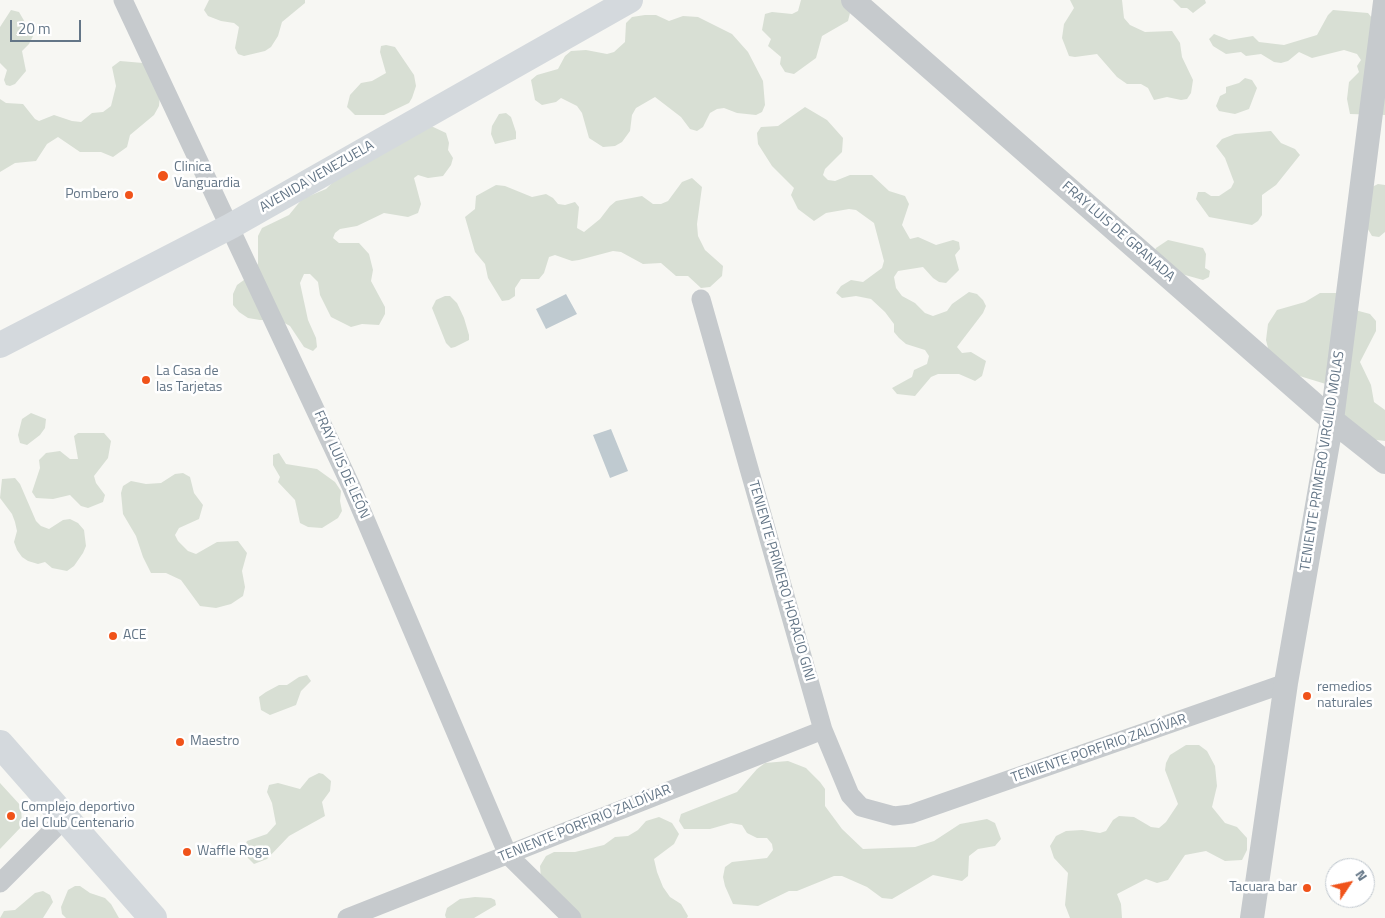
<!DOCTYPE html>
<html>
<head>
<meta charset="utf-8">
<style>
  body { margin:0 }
  #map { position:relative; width:1385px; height:918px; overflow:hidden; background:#f7f7f3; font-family:"Titillium Web",sans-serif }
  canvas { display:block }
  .north { position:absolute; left:1325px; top:858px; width:50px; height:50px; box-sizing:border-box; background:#fff; border:1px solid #c1c8cf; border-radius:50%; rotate:56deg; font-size:14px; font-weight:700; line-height:20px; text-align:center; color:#647687 }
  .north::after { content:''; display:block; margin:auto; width:18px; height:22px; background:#f0531a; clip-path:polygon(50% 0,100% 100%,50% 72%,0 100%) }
  .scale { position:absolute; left:10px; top:20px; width:71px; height:22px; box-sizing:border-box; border:2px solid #647687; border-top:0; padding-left:6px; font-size:15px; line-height:18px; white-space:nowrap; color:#647687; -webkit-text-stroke:4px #fff; paint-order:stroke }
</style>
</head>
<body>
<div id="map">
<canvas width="1385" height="918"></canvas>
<div class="north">N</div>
<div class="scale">20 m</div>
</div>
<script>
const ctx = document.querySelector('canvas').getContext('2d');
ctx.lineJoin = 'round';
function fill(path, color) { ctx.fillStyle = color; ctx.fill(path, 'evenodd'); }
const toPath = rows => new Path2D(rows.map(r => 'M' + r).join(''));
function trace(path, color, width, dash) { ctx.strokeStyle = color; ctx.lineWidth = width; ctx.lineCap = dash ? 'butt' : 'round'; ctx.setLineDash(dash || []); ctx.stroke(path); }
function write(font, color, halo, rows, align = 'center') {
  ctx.font = font + ' "Titillium Web",sans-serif'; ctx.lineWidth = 5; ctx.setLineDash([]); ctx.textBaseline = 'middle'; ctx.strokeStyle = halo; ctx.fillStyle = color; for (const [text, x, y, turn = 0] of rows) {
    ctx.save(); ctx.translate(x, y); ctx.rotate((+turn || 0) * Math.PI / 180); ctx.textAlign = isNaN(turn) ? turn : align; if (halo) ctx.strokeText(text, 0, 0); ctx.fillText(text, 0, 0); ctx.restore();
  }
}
fill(toPath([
  [209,0,305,0,305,3,282,22,278,36,271,47,265,51,244,56,238,54,235,48,239,27,234,23,221,21,208,16,204,10],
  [801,0,842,0,850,13,848,21,822,36,816,58,794,74,785,72,780,64,781,57,768,46,771,39,762,30,765,14,772,12,792,14,798,11],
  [1070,0,1122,0,1124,18,1130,25,1145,32,1172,31,1180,43,1182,57,1193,80,1191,93,1187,99,1181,100,1167,97,1154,100,1148,88,1141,84,1127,84,1117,77,1097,54,1075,57,1069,56,1062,38,1064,24,1074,8],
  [1173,0,1205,0,1206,3,1193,13,1187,8,1181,8],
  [11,10,19,12,33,36,29,44,22,51,26,71,15,84,10,86,6,85,4,80,7,70,0,63,0,27],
  [1333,10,1368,13,1381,29,1385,43,1385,115,1350,114,1347,99,1349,82,1359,72,1357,66,1361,60,1357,54,1344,50,1312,58,1299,52,1288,61,1281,63,1274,62,1261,54,1246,56,1241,52,1226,54,1213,46,1209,39,1214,34,1229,40,1253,36,1259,42,1284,45,1317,35,1328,15],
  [645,15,656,15,669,21,683,16,698,17,732,34,748,52,763,81,765,105,762,112,756,115,737,113,724,108,717,109,710,113,703,127,697,131,690,129,681,117,655,97,636,108,632,115,630,131,622,142,615,146,603,147,589,138,582,113,577,106,561,98,556,102,542,105,535,100,531,80,537,75,558,69,565,56,571,51,586,50,607,54,614,52,625,42,626,23,632,17],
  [386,45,395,47,414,75,416,86,412,98,409,103,384,115,355,115,347,107,350,95,361,83,372,81,386,73,380,52,381,46],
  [120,61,143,63,160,95,159,106,154,115,130,135,127,147,113,157,101,152,80,152,58,137,47,144,36,161,15,163,0,172,0,99,6,103,23,104,35,119,39,121,54,115,72,121,81,122,92,113,103,112,111,106,116,86,112,67],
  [1245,78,1252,80,1257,88,1249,109,1235,114,1219,111,1216,106,1220,96,1226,93,1226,87,1239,83],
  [805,107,827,120,843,138,842,152,825,169,823,175,828,180,835,181,850,175,872,175,889,191,905,196,909,204,902,225,910,239,918,237,936,245,953,240,959,242,960,249,955,255,959,270,946,283,939,282,933,278,923,267,898,271,894,277,896,288,902,296,915,303,925,313,933,316,947,311,952,304,969,292,977,294,983,300,986,306,983,313,957,347,962,353,971,352,986,361,982,376,975,381,959,374,938,374,931,377,915,396,897,394,892,388,912,377,914,370,927,364,929,356,925,350,906,344,899,338,894,332,894,324,885,312,871,299,856,296,842,298,836,293,841,286,851,280,863,282,882,268,884,261,874,223,856,210,849,209,826,213,814,221,798,209,791,195,794,188,772,166,758,144,757,133,761,127,778,126],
  [506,113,511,117,516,132,516,139,495,144,491,134,492,126,499,114],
  [429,125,446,133,449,143,448,150,453,158,451,165,443,176,428,178,418,175,414,178,421,204,418,213,408,217,384,213,357,226,340,229,335,233,333,238,339,243,359,243,369,254,373,270,371,281,385,307,385,314,379,325,362,324,351,327,331,317,320,295,318,282,310,274,304,274,300,283,308,320,316,338,317,347,313,351,304,347,290,326,279,320,260,320,248,318,239,312,233,305,233,294,237,285,255,272,258,263,258,236,262,228,289,215,302,199,326,189,336,179],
  [1271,131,1281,143,1295,149,1300,155,1276,185,1262,195,1262,215,1258,221,1252,225,1209,217,1196,199,1198,192,1205,192,1211,196,1219,196,1231,188,1234,182,1225,158,1216,146,1222,139,1235,134],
  [692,178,702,187,697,224,698,236,705,250,723,266,722,276,710,287,701,288,688,276,676,276,661,263,643,264,621,252,613,251,579,260,572,261,555,255,549,257,544,273,539,279,521,279,515,288,515,296,509,300,502,301,488,278,485,264,475,252,465,217,475,209,476,196,496,185,505,186,532,197,546,194,553,198,558,204,565,205,575,202,579,207,577,228,584,232,600,219,610,206,616,201,642,196,653,204,661,204,668,201,682,182],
  [1378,184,1385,185,1385,232,1379,237,1372,236,1363,221,1372,187],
  [1168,240,1203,248,1206,254,1205,268,1210,271,1209,277,1203,280,1178,273,1154,252,1156,248],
  [1320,293,1337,293,1355,310,1370,314,1376,321,1376,331,1360,362,1371,385,1374,402,1385,410,1385,441,1352,437,1329,385,1293,374,1269,352,1266,340,1268,324,1277,310,1305,302],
  [445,296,450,296,457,303,464,318,469,335,469,340,455,347,451,348,446,343,432,308,436,300],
  [31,413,46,419,45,428,40,435,27,445,20,443,18,435,22,419],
  [78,433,104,433,111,441,108,458,94,476,96,483,105,495,103,502,88,508,81,506,70,495,53,499,36,498,32,492,40,468,39,460,46,453,60,451,70,459,78,459,74,436],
  [279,453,286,464,317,469,335,482,341,491,340,501,342,511,338,518,322,528,308,527,300,523,295,500,278,482,280,477,273,465,273,455],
  [183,473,190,477,194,493,203,505,199,519,179,528,175,535,178,541,188,551,196,554,217,542,238,541,247,553,242,571,245,587,243,596,231,604,216,608,200,606,181,580,166,573,151,573,143,557,136,536,123,514,121,493,123,486,131,481,146,484,161,483,175,474],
  [15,478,20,484,36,521,41,526,49,529,63,520,70,519,78,523,84,530,86,546,83,553,74,566,67,571,52,568,45,562,38,564,28,561,22,557,17,550,14,542,17,531,15,522,12,514,0,498,2,479],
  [307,675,311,681,301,691,296,705,270,715,261,710,259,697,266,692,279,685,287,685,299,677],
  [1186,745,1199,745,1207,751,1215,766,1217,786,1212,807,1225,823,1237,827,1247,838,1247,850,1242,860,1225,861,1206,851,1185,855,1168,880,1157,883,1146,879,1117,894,1121,904,1122,918,1070,918,1065,905,1068,873,1054,858,1050,846,1056,836,1066,831,1082,830,1100,833,1106,831,1113,820,1119,816,1134,817,1151,827,1159,828,1166,822,1178,804,1165,770,1166,763,1170,755],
  [788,761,806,768,820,782,825,789,825,806,842,829,863,849,915,847,934,841,960,824,987,819,995,823,1001,839,995,846,978,849,969,856,968,876,962,881,933,875,892,899,882,898,867,887,842,876,834,876,797,891,789,891,758,906,733,904,725,886,723,877,725,867,732,862,767,858,773,850,772,844,767,838,757,838,747,833,742,825,731,823,710,829,684,829,679,821,681,814,737,792,757,769,765,763],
  [319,773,323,774,331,781,330,791,322,802,325,816,289,836,267,859,254,864,246,856,244,848,247,841,267,834,276,824,272,803,267,792,269,785,278,783,300,789,309,778],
  [0,783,21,806,22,826,0,849],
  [659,817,672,823,679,834,674,844,654,859,657,872,663,887,670,897,681,904,688,916,687,918,561,918,542,891,540,866,546,856,554,852,575,852,604,845,615,837,628,836,638,830,646,821],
  [75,886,80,886,90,893,105,898,111,904,119,918,66,918,62,914,61,907,68,890],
  [43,891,50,895,53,902,43,918,0,918,4,911,15,910,35,893],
  [475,897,491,898,495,900,496,905,474,918,446,918,445,915,447,908,460,899]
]), '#d8dfd4');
fill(toPath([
  [566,294,577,314,546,329,536,309],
  [611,429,628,471,610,478,593,435]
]), '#bfcad0');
trace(toPath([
  [123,0,351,486,508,855,572,918],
  [701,299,823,730,850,795,861,807,894,816,911,814,1286,683],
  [0,883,64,819],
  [347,918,823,730]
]), '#c6cacd', 19);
trace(toPath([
  [853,0,1332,420,1385,462],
  [1252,918,1286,683,1332,420,1385,2]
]), '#c6cacd', 24);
trace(toPath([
  [0,345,231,226,630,0]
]), '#d4d9dd', 26);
trace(toPath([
  [0,744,153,918]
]), '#d4d9dd', 28);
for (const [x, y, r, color] of [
  [163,176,6,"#f0531a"],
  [129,195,5,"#f0531a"],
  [146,380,5,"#f0531a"],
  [113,636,5,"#f0531a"],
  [1307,696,5,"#f0531a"],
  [180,742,5,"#f0531a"],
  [11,816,5,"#f0531a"],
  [187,852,5,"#f0531a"],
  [1307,888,5,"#f0531a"]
]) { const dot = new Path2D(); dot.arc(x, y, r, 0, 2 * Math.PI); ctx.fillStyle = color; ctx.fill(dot); trace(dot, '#fff', 2); }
write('14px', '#647687', '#fff', [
  ["Clinica",174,168],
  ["Vanguardia",174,184],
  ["Pombero",119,195,"right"],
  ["La Casa de",156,372],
  ["las Tarjetas",156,388],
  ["ACE",123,636],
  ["remedios",1317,688],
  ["naturales",1317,704],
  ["Maestro",190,742],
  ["Complejo deportivo",21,808],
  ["del Club Centenario",21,824],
  ["Waffle Roga",197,852],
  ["Tacuara bar",1297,888,"right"]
], 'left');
write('14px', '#647687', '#fff', [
  ["AVENIDA VENEZUELA",317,177,-30],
  ["FRAY LUIS DE GRANADA",1118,232,41],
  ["TENIENTE PRIMERO VIRGILIO MOLAS",1323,461,-81],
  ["FRAY LUIS DE LEÓN",341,465,66],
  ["TENIENTE PRIMERO HORACIO GINI",781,581,74],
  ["TENIENTE PORFIRIO ZALDÍVAR",1099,749,-19],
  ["TENIENTE PORFIRIO ZALDÍVAR",585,824,-22]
]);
</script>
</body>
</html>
